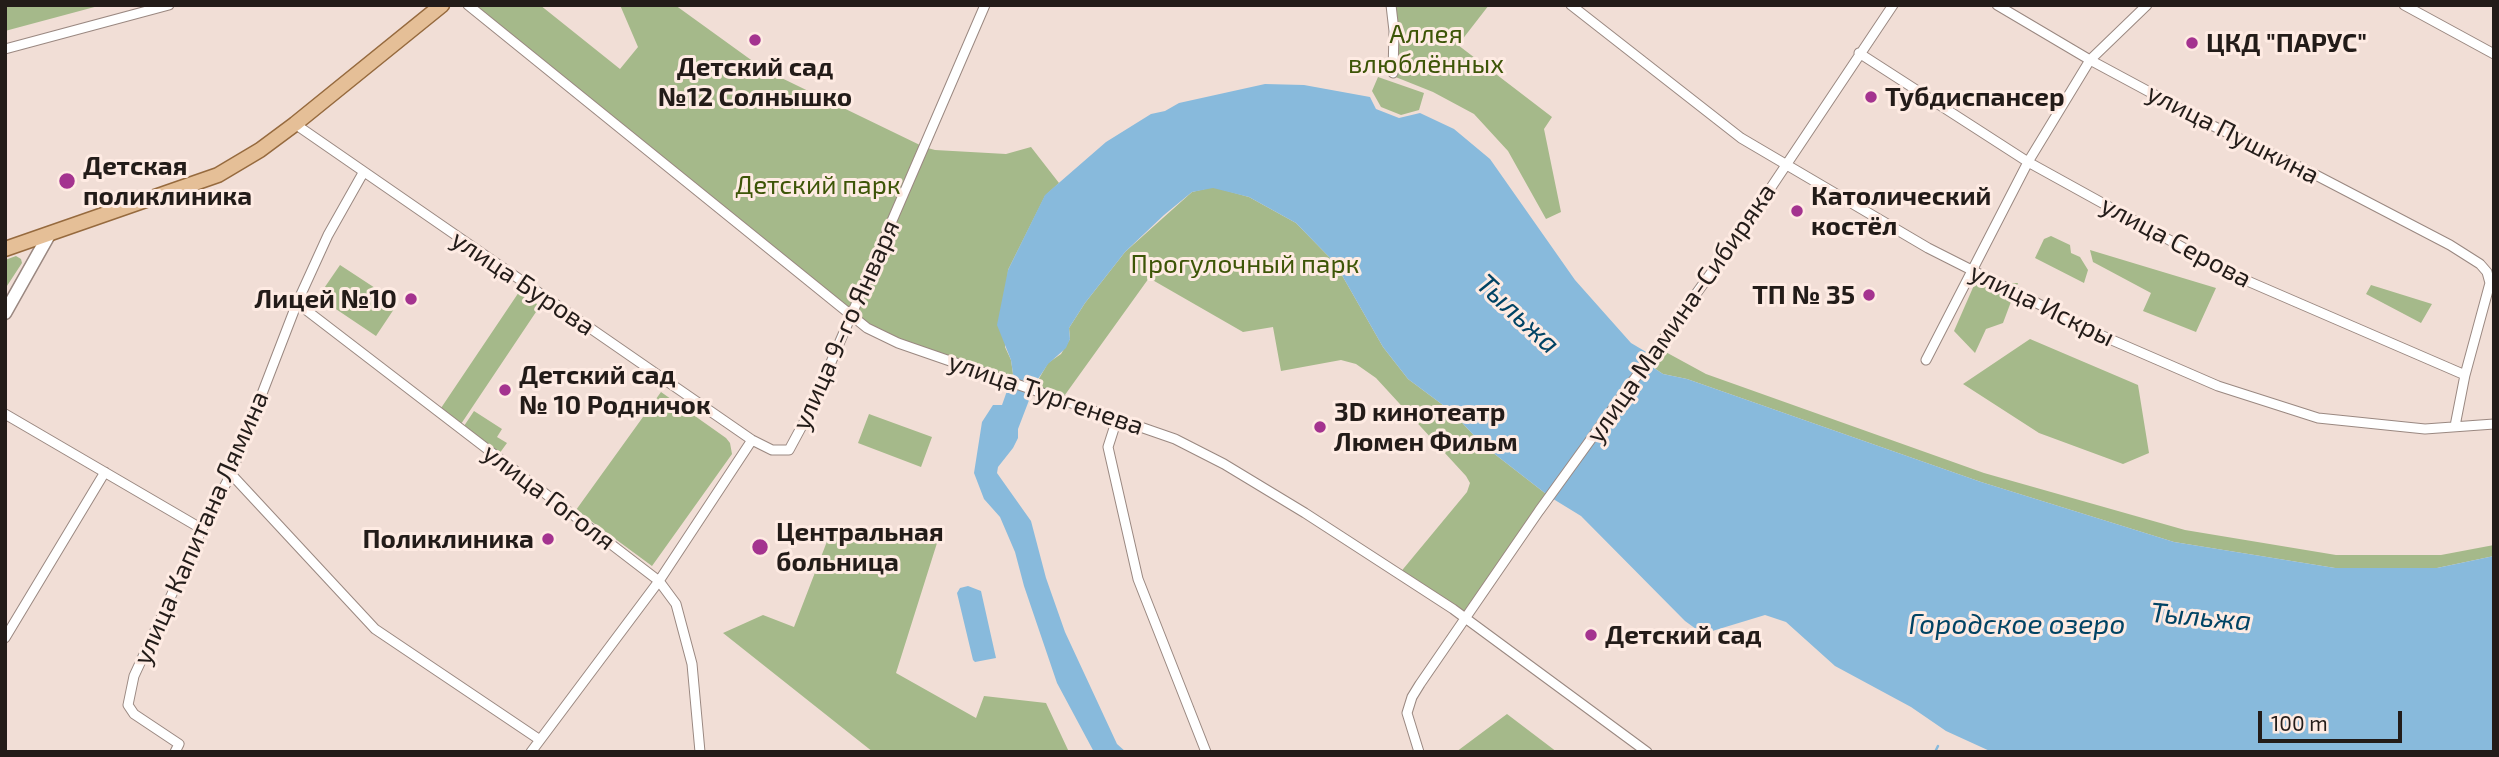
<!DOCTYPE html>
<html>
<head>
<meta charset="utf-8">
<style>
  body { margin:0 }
  #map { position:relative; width:2499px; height:757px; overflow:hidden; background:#f1ded6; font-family:"Exo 2",sans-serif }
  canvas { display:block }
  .frame { position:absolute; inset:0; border:7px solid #231c19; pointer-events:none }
  .scale { position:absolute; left:2258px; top:711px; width:144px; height:32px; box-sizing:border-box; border:4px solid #231c19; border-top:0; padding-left:9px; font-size:21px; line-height:24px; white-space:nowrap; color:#231c19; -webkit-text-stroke:5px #feebe3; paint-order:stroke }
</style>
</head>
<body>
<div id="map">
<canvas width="2499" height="757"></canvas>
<div class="frame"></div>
<div class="scale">100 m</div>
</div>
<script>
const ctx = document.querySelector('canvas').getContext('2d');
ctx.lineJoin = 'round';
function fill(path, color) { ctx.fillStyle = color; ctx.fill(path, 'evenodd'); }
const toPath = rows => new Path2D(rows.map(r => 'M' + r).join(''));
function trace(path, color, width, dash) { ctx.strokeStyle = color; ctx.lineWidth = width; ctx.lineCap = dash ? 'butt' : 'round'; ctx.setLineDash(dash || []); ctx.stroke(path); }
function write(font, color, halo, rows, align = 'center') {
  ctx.font = font + ' "Exo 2",sans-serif'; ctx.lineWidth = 6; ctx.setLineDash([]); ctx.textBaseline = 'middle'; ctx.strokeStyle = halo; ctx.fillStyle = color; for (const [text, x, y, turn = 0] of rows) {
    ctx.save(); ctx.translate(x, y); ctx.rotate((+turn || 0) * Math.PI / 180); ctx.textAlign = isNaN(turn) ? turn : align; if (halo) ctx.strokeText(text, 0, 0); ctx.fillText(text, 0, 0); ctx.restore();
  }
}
fill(toPath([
  [5,5,102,5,5,31],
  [468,5,540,5,620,69,638,47,620,5,675,5,765,70,924,147,935,150,1006,154,1031,147,1059,183,1045,196,1008,270,1005,347,1011,360,1013,374,1010,381,867,328],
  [1391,5,1489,5,1458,45,1552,117,1544,129,1561,212,1546,219,1508,151,1474,114,1433,92,1393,76],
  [1378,77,1424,93,1419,110,1401,115,1381,107,1372,91],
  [1213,187,1249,197,1296,223,1335,263,1383,347,1408,379,1451,411,1483,445,1550,497,1466,619,1399,574,1467,492,1470,483,1466,476,1376,378,1356,364,1341,360,1281,371,1273,327,1243,332,1149,278,1062,399,1033,389,1048,363,1061,354,1070,339,1069,328,1085,303,1125,252,1192,192],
  [2051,236,2070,245,2071,253,2080,257,2088,270,2084,283,2035,258,2044,239],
  [2090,250,2216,288,2196,332,2143,311,2151,293,2093,262],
  [16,256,21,259,22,263,5,289,5,260],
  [340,265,398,303,376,336,318,297],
  [1975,283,2018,283,2003,323,1986,329,1975,353,1954,331],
  [2371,285,2432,304,2421,323,2366,294],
  [519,292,540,306,461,424,441,408],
  [2030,339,2138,385,2149,453,2123,464,2039,433,1963,384],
  [1658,349,1662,350,1706,374,1984,473,2185,530,2336,555,2441,555,2494,545,2494,556,2437,568,2335,568,2174,542,1981,482,1687,379,1663,374,1654,368,1653,356],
  [661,392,726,438,730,443,732,454,652,566,576,510],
  [474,411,502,429,497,437,507,443,499,454,464,426],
  [869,414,932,437,921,467,858,443],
  [831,531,937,543,896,673,976,718,984,696,1046,703,1069,752,873,752,723,633,763,615,794,627],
  [1507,714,1557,752,1456,752]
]), '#a5b98a');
fill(toPath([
  [1265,84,1304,85,1370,97,1376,109,1399,118,1420,113,1454,129,1490,159,1575,280,1631,343,1653,356,1654,368,1663,374,1687,379,1981,482,2174,542,2335,568,2437,568,2494,556,2494,752,1992,752,1946,731,1911,707,1835,666,1786,622,1765,615,1709,632,1696,629,1685,621,1581,516,1550,497,1483,445,1451,411,1408,379,1383,347,1335,263,1296,223,1249,197,1213,188,1192,192,1164,215,1125,252,1085,303,1069,328,1070,339,1066,348,1048,364,1036,382,1018,429,1018,438,1013,448,998,467,997,473,1031,521,1046,578,1065,632,1117,744,1126,752,1094,752,1057,683,1024,586,1015,552,1000,517,984,499,974,473,982,422,993,405,1002,405,1013,374,1011,360,997,325,1008,270,1045,195,1106,142,1151,114,1165,111,1179,103],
  [968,586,981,591,996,658,975,662,973,660,957,593,960,588]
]), '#88badc');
trace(toPath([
  [1935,752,1938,746]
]), '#88badc', 2.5);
const street = toPath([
  [468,5,867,328,898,343,1175,439,1224,464,1305,513,1453,609,1647,752],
  [1391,5,1394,31,1393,73],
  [1571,5,1741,138,1928,248,2098,334,2218,386,2318,418,2425,429,2494,424],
  [1997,5,2090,60,2209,124,2310,172,2450,245,2480,264,2487,272,2490,283,2465,375],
  [2404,5,2494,54],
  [5,49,169,5],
  [1859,53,2028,162,2229,273,2465,375,2455,426],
  [295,124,752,440,772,450,789,450,810,411,985,5],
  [297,303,659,581,676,604,692,664,700,752],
  [1926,360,2028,162,2090,60,2147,5],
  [5,414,202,529],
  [1117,419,1108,447,1138,579,1206,752],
  [231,474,375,629,540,740],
  [5,638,105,472],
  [175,752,179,744,134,714,128,705,134,676,202,529,231,474,297,303,328,235,363,173],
  [531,752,659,581,752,440],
  [1419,752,1407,713,1412,697,1420,684,1539,511,1748,222,1893,5]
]);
const secondary = toPath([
  [5,313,50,233]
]);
const primary = toPath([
  [5,249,218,175,260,150,295,124,442,5]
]);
trace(street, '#9a8881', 11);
trace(secondary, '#9a8881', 15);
trace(primary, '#966a3e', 17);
trace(street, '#fff', 9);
trace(secondary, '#fff', 12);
trace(primary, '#e5bf97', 14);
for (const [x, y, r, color] of [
  [755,40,7,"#a4338f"],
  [2192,43,7,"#a4338f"],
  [1871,97,7,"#a4338f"],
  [67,181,9,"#a4338f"],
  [1797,211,7,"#a4338f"],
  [1869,295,7,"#a4338f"],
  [411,299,7,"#a4338f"],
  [505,390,7,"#a4338f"],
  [1320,427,7,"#a4338f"],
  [548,539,7,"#a4338f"],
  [760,547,9,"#a4338f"],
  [1591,635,7,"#a4338f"]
]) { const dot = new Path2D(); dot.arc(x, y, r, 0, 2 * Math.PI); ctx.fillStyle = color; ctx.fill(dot); trace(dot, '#feebe3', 2.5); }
write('26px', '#3d5507', '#feebe3', [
  ["Аллея",1426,34],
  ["влюблённых",1426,64],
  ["Детский парк",818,185],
  ["Прогулочный парк",1245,264]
]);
write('bold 26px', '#231c19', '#feebe3', [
  ["ЦКД \"ПАРУС\"",2206,43],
  ["Детский сад",755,67,"center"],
  ["№12 Солнышко",755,97,"center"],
  ["Тубдиспансер",1885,97],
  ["Детская",83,166],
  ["поликлиника",83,196],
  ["Католический",1811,196],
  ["костёл",1811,226],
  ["ТП № 35",1855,295,"right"],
  ["Лицей №10",397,299,"right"],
  ["Детский сад",519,375],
  ["№ 10 Родничок",519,405],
  ["3D кинотеатр",1334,412],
  ["Люмен Фильм",1334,442],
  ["Центральная",776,532],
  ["больница",776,562],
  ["Поликлиника",534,539,"right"],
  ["Детский сад",1605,635]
], 'left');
write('26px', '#231c19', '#feebe3', [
  ["улица Пушкина",2233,134,27],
  ["улица Серова",2176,242,28],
  ["улица Бурова",523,283,34],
  ["улица Искры",2042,305,26],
  ["улица Мамина-Сибиряка",1681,313,-55],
  ["улица 9-го Января",846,325,-66],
  ["улица Тургенева",1046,394,19],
  ["улица Гоголя",549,497,37],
  ["улица Капитана Лямина",201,528,-66]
]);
write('italic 28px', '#004364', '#feebe3', [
  ["Тыльжа",1518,314,43],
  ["Тыльжа",2201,617,5],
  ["Городское озеро",2017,625]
]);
</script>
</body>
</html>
